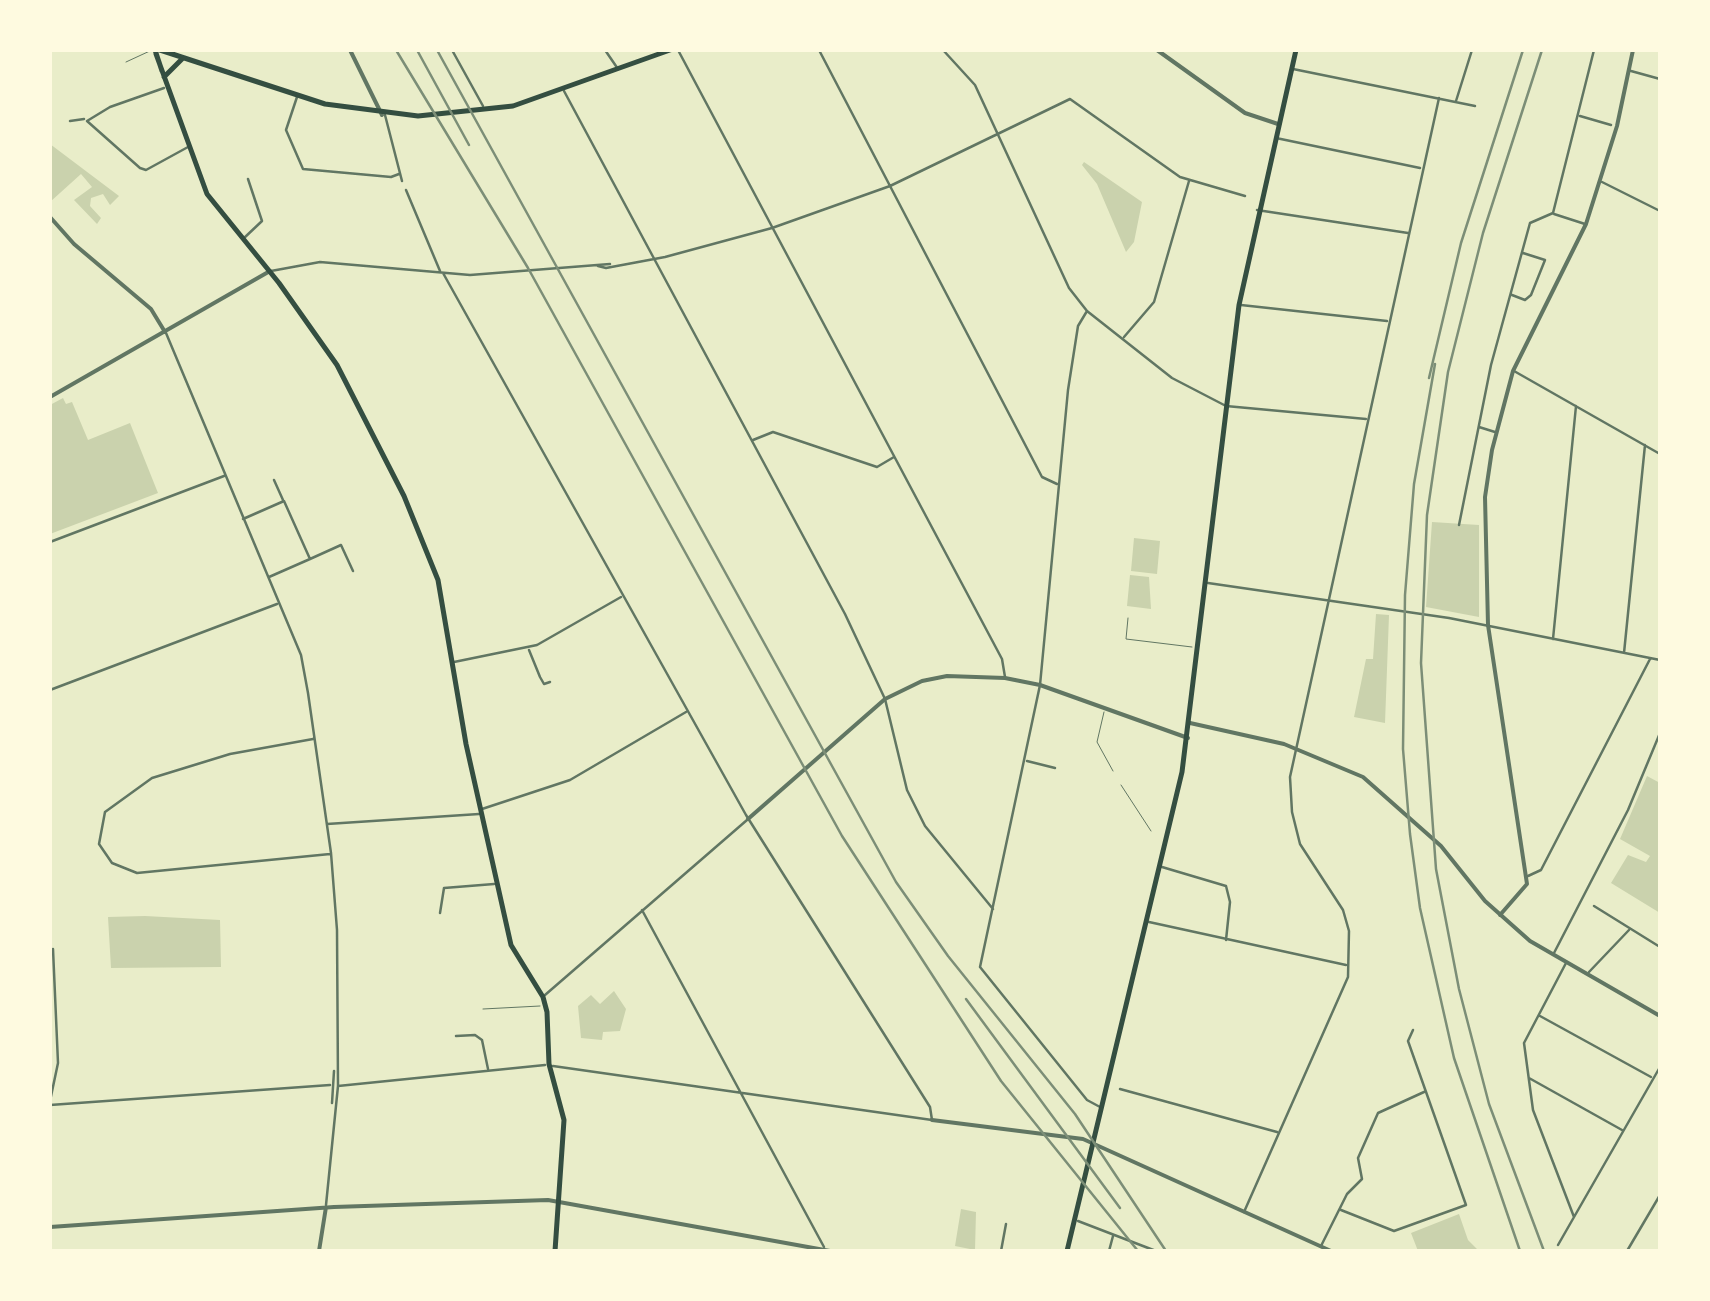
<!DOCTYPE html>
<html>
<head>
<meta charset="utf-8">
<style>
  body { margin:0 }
  #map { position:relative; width:1710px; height:1301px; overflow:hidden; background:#e9edc9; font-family:"Nunito Sans",sans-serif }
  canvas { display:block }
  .frame { position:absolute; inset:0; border:52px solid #fefae0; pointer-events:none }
</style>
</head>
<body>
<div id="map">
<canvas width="1710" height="1301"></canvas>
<div class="frame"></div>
</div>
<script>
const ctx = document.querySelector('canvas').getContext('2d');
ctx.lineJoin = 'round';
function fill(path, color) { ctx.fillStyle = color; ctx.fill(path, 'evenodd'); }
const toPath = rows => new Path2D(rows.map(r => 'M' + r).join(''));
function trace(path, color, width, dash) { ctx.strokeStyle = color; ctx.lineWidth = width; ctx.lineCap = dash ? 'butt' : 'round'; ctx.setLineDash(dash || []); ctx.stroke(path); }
fill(toPath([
  [50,144,119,196,110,205,103,194,91,198,90,206,101,218,97,224,74,200,92,187,81,174,50,202],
  [1084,162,1142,202,1134,242,1126,252,1097,184,1082,165],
  [63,398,66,404,72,402,88,440,130,423,158,493,50,534,50,405],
  [1432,522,1479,525,1479,617,1426,607],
  [1134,538,1160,541,1157,574,1131,571],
  [1130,575,1149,577,1151,609,1127,606],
  [1376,614,1389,615,1385,723,1354,717,1366,659,1373,659],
  [1647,776,1660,783,1660,913,1611,883,1628,855,1646,862,1650,856,1620,839],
  [145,916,220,920,221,967,111,968,108,917],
  [614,991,626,1009,620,1031,603,1032,602,1040,581,1038,578,1006,591,995,600,1004],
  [961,1209,976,1212,975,1250,955,1246],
  [1459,1214,1468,1240,1479,1251,1418,1251,1411,1233]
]), '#cad2ad');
trace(toPath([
  [126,62,152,50],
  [1128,618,1126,639,1192,647],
  [1104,712,1097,742,1113,771],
  [1121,785,1151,831],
  [483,1009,540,1006]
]), '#617663', 1);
trace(toPath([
  [452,50,483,106],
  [605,50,618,69],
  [678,50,1002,659,1005,677],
  [819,50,1042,477,1057,484],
  [943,50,975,85,1069,288,1087,311,1172,378,1226,406,1366,419],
  [1293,69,1475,106],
  [1631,71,1660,79],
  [164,88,110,107,87,121,140,168,146,170,188,147],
  [564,91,845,614,885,699,907,790,925,826,993,909],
  [297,97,286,130,303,169,391,177,399,174],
  [1456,101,1472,50],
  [385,115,402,181],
  [1580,116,1611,125],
  [70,121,84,119],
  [1276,138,1420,168],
  [1602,182,1660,211],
  [406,190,440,271],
  [1257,210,1408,233],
  [1554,214,1585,224],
  [243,239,262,221,248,179],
  [598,266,606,268,665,257,772,228,890,186,1070,99,1180,177,1245,196],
  [271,271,320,262,470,275,610,264],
  [443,273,746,815,930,1107,932,1120,553,1066],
  [1512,295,1525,300,1531,295,1545,260,1523,253],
  [1241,305,1387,321],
  [1087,311,1078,326,1068,390,1040,685,980,967,1087,1100,1100,1107],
  [166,333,301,655,308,693,331,853,337,930,338,1086,326,1205],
  [1124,337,1154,302,1189,181],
  [1514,371,1660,454],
  [1479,427,1495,432],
  [753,440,773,432,877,467,894,457],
  [274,480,283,500],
  [243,519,284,501,310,559,269,577],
  [1459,525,1491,365,1530,223,1553,213,1594,50],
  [50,542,224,476],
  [310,559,341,545,353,571],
  [1208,583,1449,618,1660,660],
  [1553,639,1576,406],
  [529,650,540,677,544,684,550,682],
  [1624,653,1645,445],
  [454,662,537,645,621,597],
  [50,690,277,604],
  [313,739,230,754,152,778,105,812,99,844,112,863,137,873,330,854],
  [1027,761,1055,768],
  [482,809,570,780,686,712],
  [327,824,479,814],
  [1162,867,1226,886,1230,902,1226,940],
  [1528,876,1541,870,1650,659],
  [1594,906,1660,947],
  [642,910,824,1247],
  [440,913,444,888,494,884],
  [1149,922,1346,965],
  [1554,953,1628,810,1660,733],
  [1566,963,1524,1043,1533,1110,1574,1217],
  [1589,972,1629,930],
  [545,995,747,820],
  [1540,1016,1651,1077],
  [456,1036,475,1035,482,1040,488,1069],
  [1529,1078,1622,1130],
  [338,1086,545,1065],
  [1120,1089,1277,1132],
  [50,1101,58,1063,53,949],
  [332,1103,334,1071],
  [50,1105,330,1085],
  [1341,1210,1394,1231,1466,1205,1408,1041,1413,1030],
  [1244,1212,1348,977,1349,931,1343,910,1300,844,1292,812,1290,777,1439,98],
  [1078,1221,1156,1251],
  [1558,1245,1660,1067],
  [1321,1246,1347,1194,1362,1179,1358,1158,1378,1113,1424,1092],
  [1001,1251,1006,1224],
  [1109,1251,1113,1236],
  [1627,1251,1660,1195]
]), '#617663', 2.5);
trace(toPath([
  [350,50,382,115],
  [1157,50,1245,113,1278,124],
  [50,217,74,244,151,309,165,332],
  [50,397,270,271],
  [1190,723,1284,744,1363,777,1441,846,1485,901,1530,941,1660,1016],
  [748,819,885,699,922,681,947,676,1005,678,1040,685,1188,738],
  [1500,915,1527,884,1488,625,1485,497,1492,450,1513,371,1586,224,1617,126,1633,50],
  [932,1120,1083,1139,1331,1251],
  [50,1227,334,1207,548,1200,830,1251],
  [319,1251,326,1207]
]), '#617663', 4);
trace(toPath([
  [155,50,162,71],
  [160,50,325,104,418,116,513,106,670,50],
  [156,54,207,194,279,283,337,365,404,496,438,580,466,744,511,945,543,997,547,1012,549,1064,564,1120,555,1251],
  [164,77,183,58],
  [1067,1251,1182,772,1239,305,1296,50]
]), '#344e41', 5);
trace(toPath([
  [396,50,528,268,842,836,1001,1081,1138,1251],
  [417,50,469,145],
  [437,50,896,882,948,956,1075,1114,1166,1251],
  [1542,50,1483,233,1448,372,1427,515,1421,663,1436,869,1459,989,1489,1104,1544,1251],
  [1435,364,1414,484,1405,595,1403,749,1410,834,1420,908,1454,1058,1520,1251],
  [1429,378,1461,243,1523,50],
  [966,999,1120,1208]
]), '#7c8e77', 2.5);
</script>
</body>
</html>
